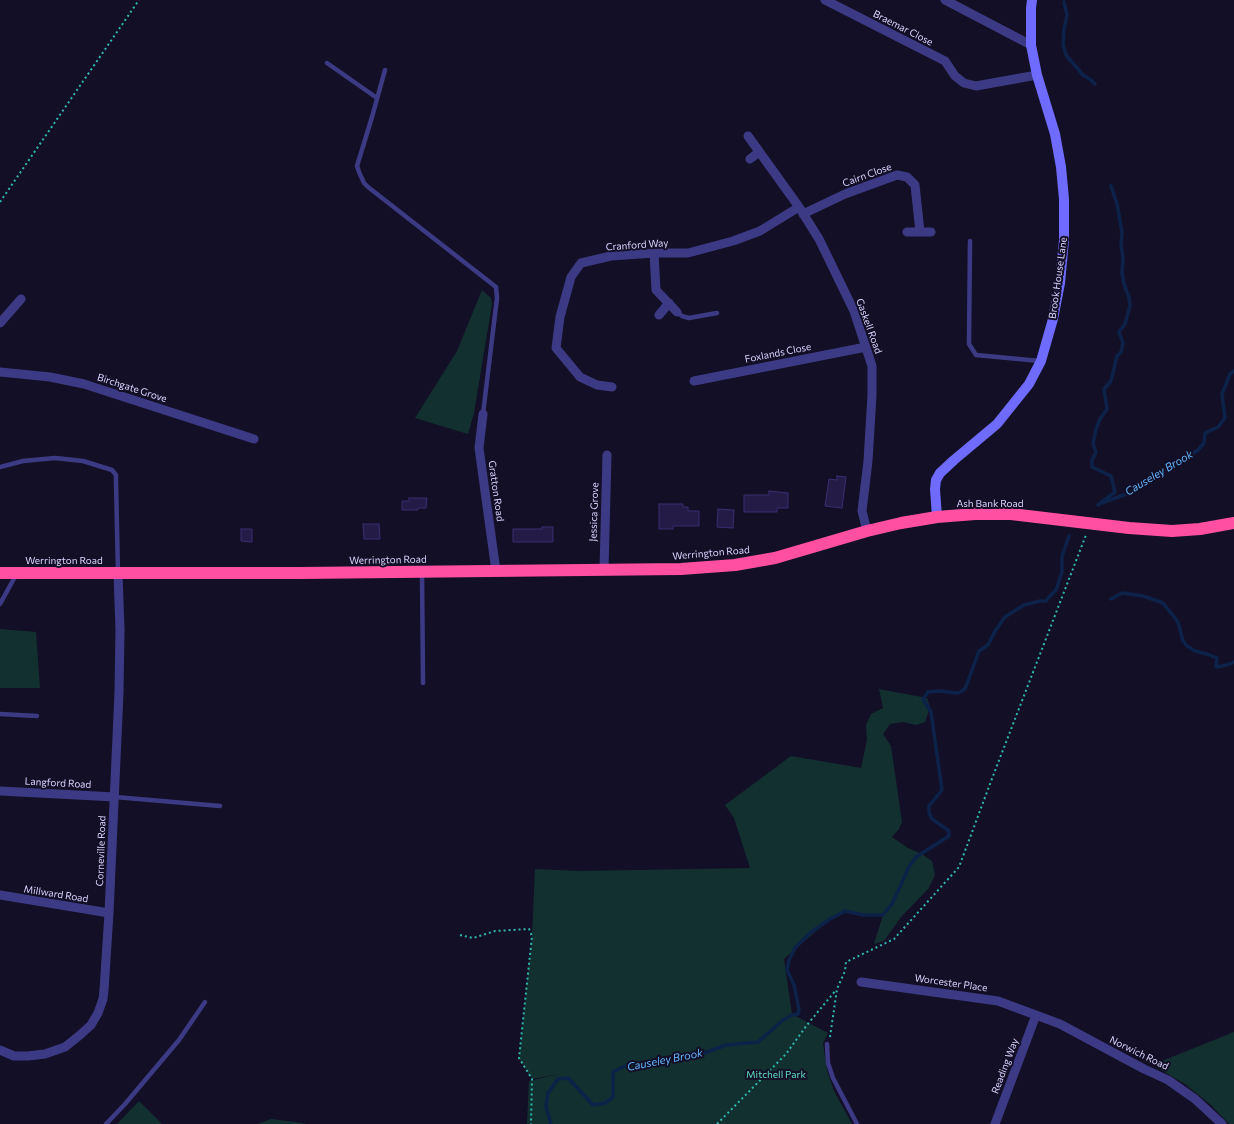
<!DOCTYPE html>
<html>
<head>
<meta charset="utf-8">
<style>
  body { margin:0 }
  canvas { display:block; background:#130f26 }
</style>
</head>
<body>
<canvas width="1234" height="1124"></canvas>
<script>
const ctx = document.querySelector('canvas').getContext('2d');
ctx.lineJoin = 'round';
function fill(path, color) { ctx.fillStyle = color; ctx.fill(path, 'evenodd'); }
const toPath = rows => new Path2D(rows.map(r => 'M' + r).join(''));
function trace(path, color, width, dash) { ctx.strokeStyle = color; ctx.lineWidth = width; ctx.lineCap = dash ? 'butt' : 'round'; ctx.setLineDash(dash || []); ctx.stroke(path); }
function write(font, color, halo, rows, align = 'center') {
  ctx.font = font + ' Commissioner,sans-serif'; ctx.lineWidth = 4; ctx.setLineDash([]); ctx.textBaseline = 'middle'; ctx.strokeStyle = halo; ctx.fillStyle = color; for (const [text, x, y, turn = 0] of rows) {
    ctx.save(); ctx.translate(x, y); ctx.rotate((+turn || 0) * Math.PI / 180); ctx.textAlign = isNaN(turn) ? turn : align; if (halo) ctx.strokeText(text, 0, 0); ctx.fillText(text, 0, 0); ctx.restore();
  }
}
fill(toPath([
  [482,290,491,298,492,304,474,413,468,434,415,418,457,351],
  [0,629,36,632,40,688,0,688],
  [879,689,927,698,930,707,925,722,916,725,903,722,890,724,883,734,891,746,902,822,899,829,892,837,908,848,922,854,932,861,935,875,928,889,901,917,884,941,874,944,883,915,863,915,845,912,830,919,784,959,792,1014,828,1033,823,1043,827,1070,834,1091,852,1124,527,1124,529,1081,559,1074,532,1079,519,1058,532,936,535,869,580,871,750,868,734,818,725,805,791,756,861,768,867,740,866,725,871,714,883,708],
  [1234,1032,1234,1124,1229,1124,1211,1105,1185,1084,1156,1067,1162,1061],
  [139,1101,162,1124,117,1124],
  [271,1119,295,1122,306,1124,257,1124]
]), '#12302f');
trace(toPath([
  [1064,2,1067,15,1064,29,1063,44,1066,55,1083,75,1091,80,1095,84],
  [1102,503,1129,493,1143,485,1160,472,1182,460,1198,450,1204,443,1205,433,1218,427,1225,418,1222,394,1230,374,1234,371],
  [1098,505,1115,492,1111,476,1092,467,1092,460,1096,452,1093,444,1096,429,1100,419,1107,409,1104,389,1111,381,1117,356,1121,352,1123,343,1119,332,1125,324,1130,306,1129,297,1124,284,1122,273,1123,259,1121,244,1122,232,1117,204,1111,186],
  [1111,599,1122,593,1143,596,1163,603,1178,622,1183,641,1187,646,1195,651,1207,654,1217,658,1216,667,1227,665,1234,662],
  [551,1124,546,1107,548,1093,558,1079,568,1078,593,1105,605,1103,613,1097,613,1072,629,1064,702,1054,726,1045,758,1042,783,1020,792,1015,798,1014,799,1009,794,985,787,970,789,960,795,948,810,933,830,919,845,911,863,915,883,915,892,904,909,867,916,857,949,836,949,831,932,819,929,813,929,806,942,790,931,712,923,699,928,692,939,691,958,693,965,689,979,651,988,645,995,631,1005,617,1024,605,1040,601,1046,601,1050,596,1056,590,1062,572,1062,556,1069,536]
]), '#0c2248', 3.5);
const building = toPath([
  [837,476,846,477,842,508,825,506,829,479,837,480,837,476],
  [769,491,788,493,788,508,777,508,777,512,744,512,744,495,769,495,769,491],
  [409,498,427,498,426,508,418,508,418,510,402,510,402,501,409,501,409,498],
  [659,504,683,504,683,507,688,507,688,511,699,511,699,526,673,526,673,529,659,529,659,504],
  [718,509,734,510,733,528,717,527,718,509],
  [363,524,379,524,380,539,364,539,363,524],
  [542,527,553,527,553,542,513,542,513,529,542,529,542,527],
  [241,529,252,529,252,542,241,541,241,529]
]);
fill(building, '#241b47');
trace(building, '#3b2d73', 1);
trace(toPath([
  [0,202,139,0],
  [460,935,473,938,495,931,529,929,532,936,519,1058,532,1079,531,1124],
  [830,1037,837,989,845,971,846,962,894,939,959,867,993,776,1086,535],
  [717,1124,786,1054,807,1025,836,990]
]), '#2fb8b0', 2, [2, 3]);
trace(toPath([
  [327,63,377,98],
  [385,70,372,117,357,166,359,172,364,183,368,187,496,287,497,298,483,414],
  [970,241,969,344,976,355,1040,361],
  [677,312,682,316,689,318,717,313],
  [0,467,23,461,55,458,83,461,112,470,116,475,116,482,118,573],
  [422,573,423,683],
  [0,604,16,575],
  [0,714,37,716],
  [115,797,220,806],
  [827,1044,828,1063,833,1078,857,1124],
  [106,1124,125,1104,179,1040,205,1002]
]), '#3d3a85', 4.5);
trace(toPath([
  [825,0,945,61,955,76,964,83,976,86,1037,75],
  [945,0,1031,45],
  [748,136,799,207,819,239,854,311,872,366,872,395,868,461,862,511,867,531],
  [750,159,759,152],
  [803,214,845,194,897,175,907,177,915,185,920,232],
  [907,232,931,232],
  [654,253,656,290,677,312],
  [659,315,669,303],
  [0,323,21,299],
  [0,372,50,377,84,384,254,439],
  [694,381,866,347],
  [612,387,597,385,580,377,556,348,560,317,571,277,581,263,611,256,654,253,688,253,733,241,760,231,799,207],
  [483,414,479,448,496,571],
  [604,569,607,455],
  [0,791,115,797],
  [0,895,109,913],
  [861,982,998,1001,1060,1024,1144,1069,1168,1080,1195,1099,1222,1124],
  [0,1050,14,1056,28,1056,45,1054,65,1047,80,1035,91,1025,98,1013,103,999,104,990,109,913,119,693,120,630,118,573],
  [995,1124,1036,1015]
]), '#3d3a85', 9);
trace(toPath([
  [937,517,935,489,936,480,940,473,954,460,997,424,1029,384,1041,361,1053,319,1060,283,1064,240,1064,199,1061,167,1055,134,1037,75,1031,45,1031,8,1032,0]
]), '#6f6bff', 10);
trace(toPath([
  [0,573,300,573,681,569,735,565,775,558,867,531,901,523,937,517,975,514,1011,514,1129,528,1172,531,1200,529,1234,523]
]), '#ff4fa3', 12);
write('10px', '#d9d4ff', '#130f26', [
  ["Braemar Close",903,28,27],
  ["Cairn Close",867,175,-20],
  ["Cranford Way",637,245,-4],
  ["Brook House Lane",1058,278,-82],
  ["Gaskell Road",869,326,70],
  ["Foxlands Close",778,353,-11],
  ["Birchgate Grove",132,388,18],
  ["Gratton Road",496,491,82],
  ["Ash Bank Road",990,504],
  ["Jessica Grove",594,512,-88],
  ["Werrington Road",711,553,-5],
  ["Werrington Road",388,560,-1],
  ["Werrington Road",64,561],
  ["Langford Road",58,783,3],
  ["Corneville Road",101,851,-88],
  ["Millward Road",56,894,9],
  ["Worcester Place",951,983,8],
  ["Norwich Road",1139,1053,26],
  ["Reading Way",1005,1066,-69]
]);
write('10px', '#5fe0c0', '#130f26', [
  ["Mitchell Park",776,1075]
]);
write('italic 11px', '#62b6ff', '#130f26', [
  ["Causeley Brook",1159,473,-31],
  ["Causeley Brook",665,1060,-11]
]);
</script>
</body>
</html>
